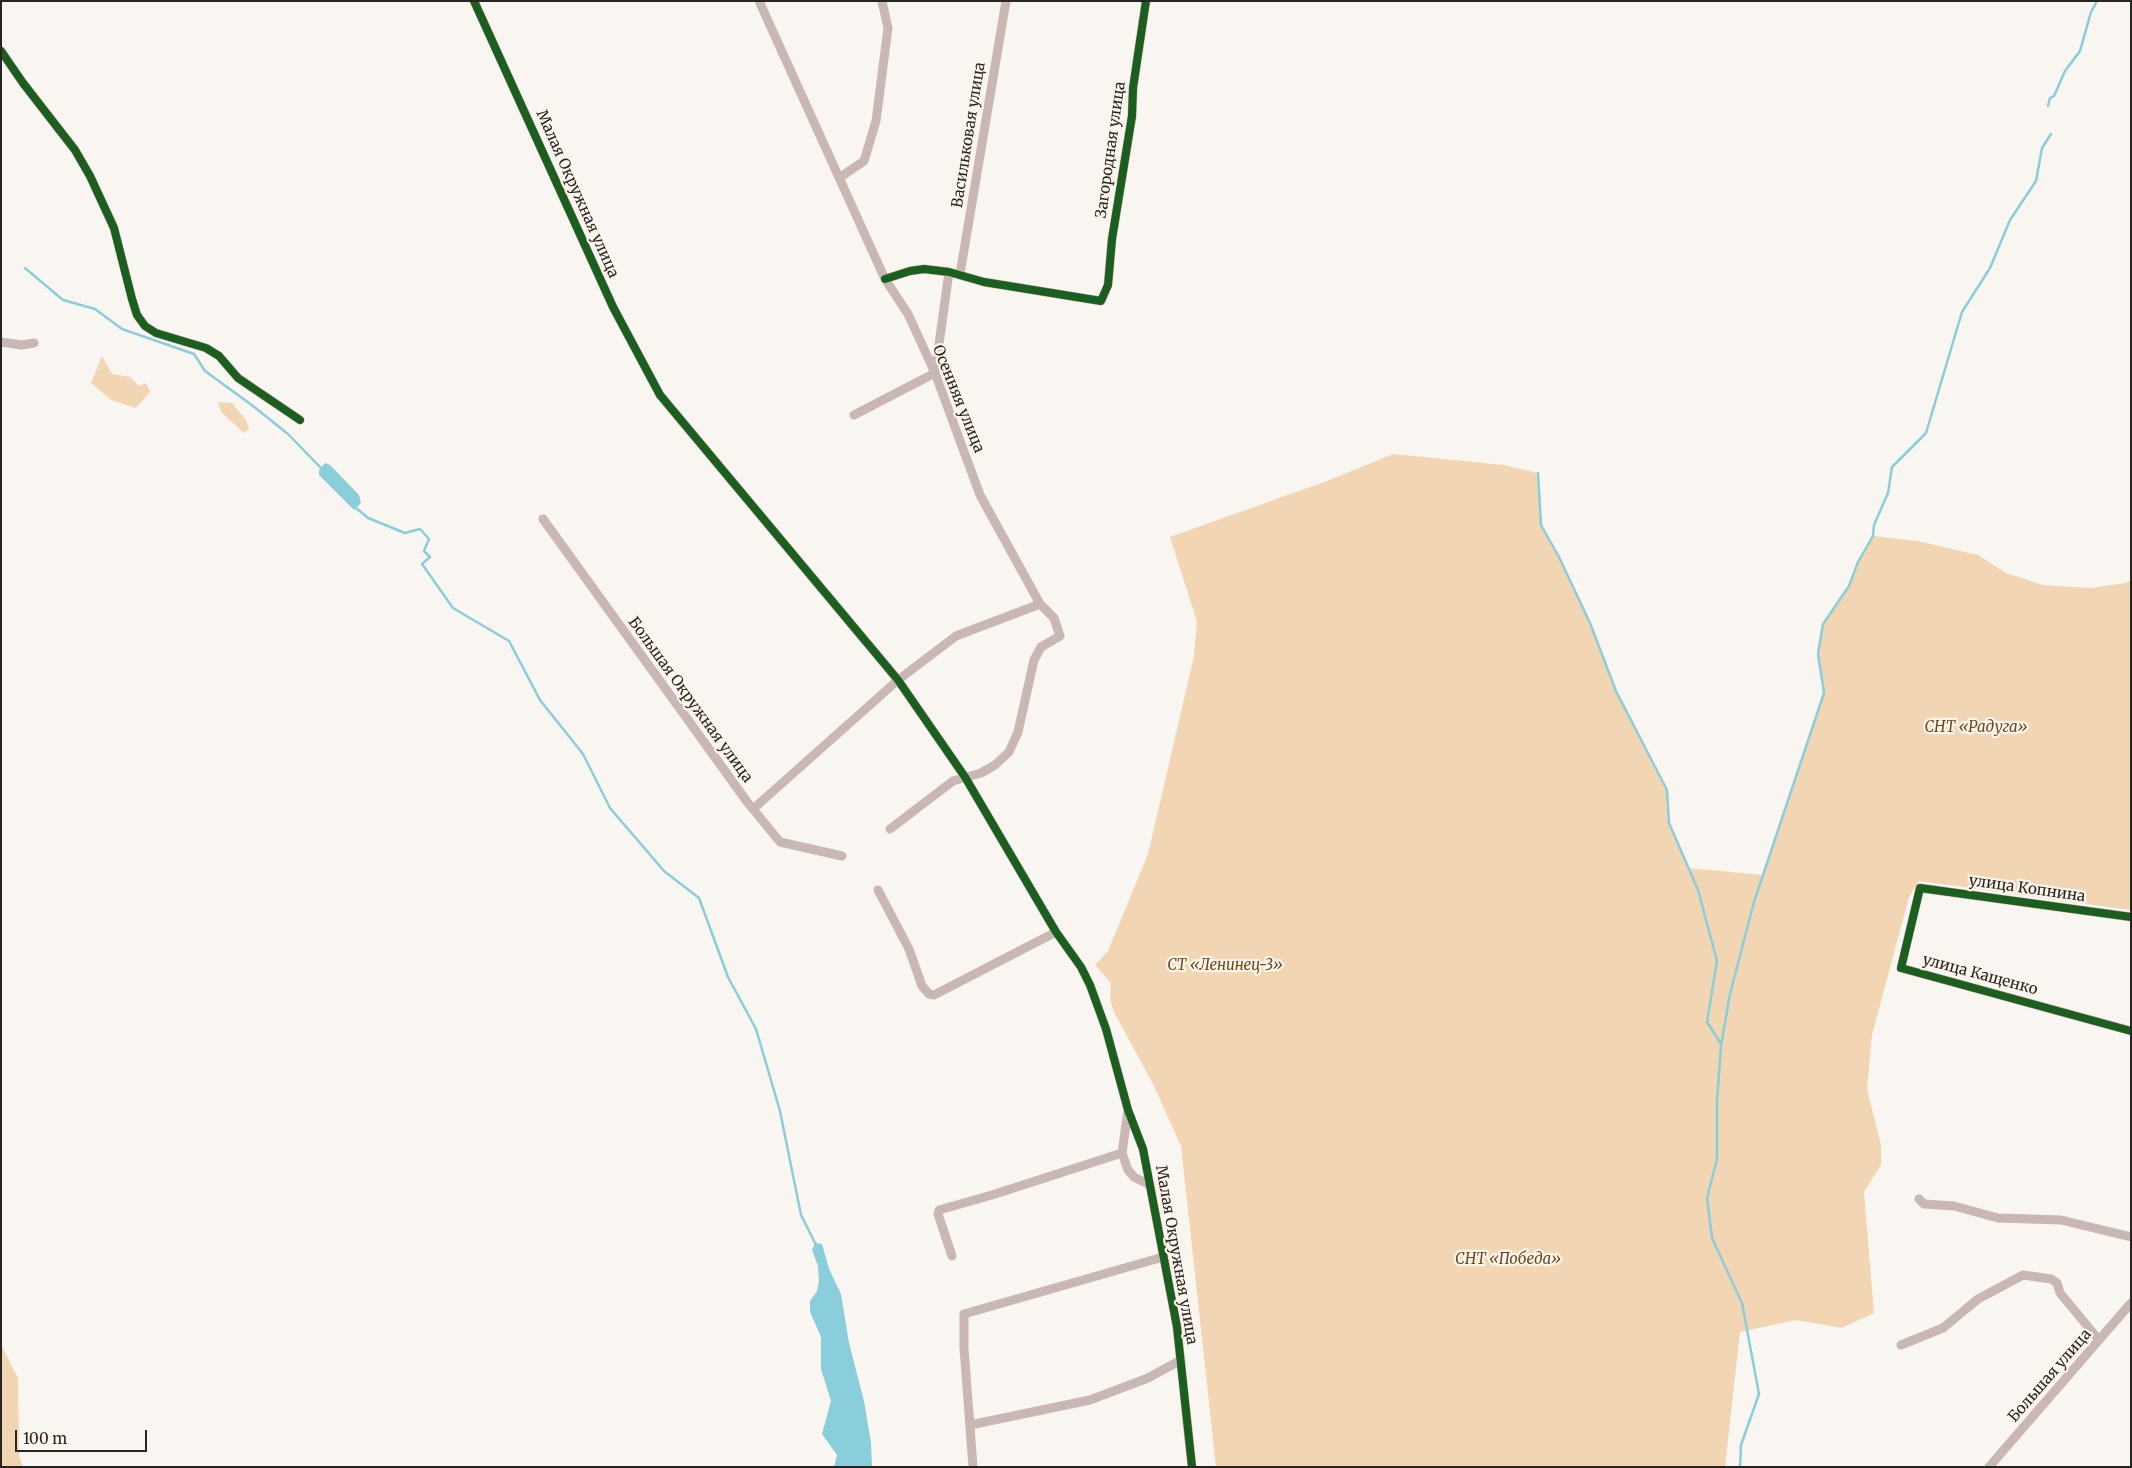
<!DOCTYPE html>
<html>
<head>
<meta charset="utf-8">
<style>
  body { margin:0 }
  #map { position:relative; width:2132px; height:1468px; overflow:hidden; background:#f9f5f0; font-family:Merriweather,serif }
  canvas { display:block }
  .frame { position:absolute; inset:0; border:2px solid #272521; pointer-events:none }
  .scale { position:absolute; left:15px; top:1430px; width:132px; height:22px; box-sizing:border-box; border:2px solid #272521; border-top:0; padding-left:6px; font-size:15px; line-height:18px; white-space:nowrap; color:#272521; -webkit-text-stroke:4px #fdf5ec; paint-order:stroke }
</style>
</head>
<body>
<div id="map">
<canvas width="2132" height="1468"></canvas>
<div class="frame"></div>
<div class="scale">100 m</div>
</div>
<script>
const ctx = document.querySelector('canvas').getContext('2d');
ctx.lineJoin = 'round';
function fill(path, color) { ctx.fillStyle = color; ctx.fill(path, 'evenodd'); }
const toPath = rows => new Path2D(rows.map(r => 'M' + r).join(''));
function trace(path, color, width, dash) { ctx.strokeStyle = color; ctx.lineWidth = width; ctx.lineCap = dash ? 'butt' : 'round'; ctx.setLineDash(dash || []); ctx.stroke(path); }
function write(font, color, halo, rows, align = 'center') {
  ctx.font = font + ' Merriweather,serif'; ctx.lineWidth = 4.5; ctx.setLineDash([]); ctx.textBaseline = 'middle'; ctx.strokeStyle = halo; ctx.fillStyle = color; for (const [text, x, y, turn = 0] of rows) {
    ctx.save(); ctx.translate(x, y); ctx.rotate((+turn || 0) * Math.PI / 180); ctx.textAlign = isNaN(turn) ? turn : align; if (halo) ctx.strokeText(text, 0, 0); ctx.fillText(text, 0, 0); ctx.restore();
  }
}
fill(toPath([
  [102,356,112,374,130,377,139,386,146,383,150,392,136,408,111,400,91,383],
  [218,402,232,403,246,420,249,429,244,433,221,412],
  [1393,454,1504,465,1538,473,1541,525,1559,557,1590,623,1616,692,1667,790,1669,823,1689,868,1763,875,1824,693,1818,654,1823,624,1849,586,1858,562,1873,536,1917,541,1978,555,2006,573,2043,585,2091,588,2125,583,2131,580,2131,910,1919,881,1909,897,1872,1035,1867,1089,1881,1145,1881,1165,1864,1192,1874,1313,1842,1328,1796,1320,1740,1332,1725,1467,1216,1467,1181,1146,1154,1086,1114,1012,1110,998,1111,983,1095,965,1108,951,1148,854,1194,656,1197,622,1170,537,1327,481],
  [1,1345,18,1378,19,1456,23,1467,1,1467]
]), '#f2d6b4');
fill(toPath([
  [325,463,330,465,359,495,361,503,354,510,319,475,319,470],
  [815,1243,822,1244,829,1269,841,1294,849,1343,864,1401,871,1443,872,1467,834,1467,837,1455,822,1434,831,1401,821,1369,821,1337,810,1312,810,1301,817,1291,819,1281,818,1266,812,1250]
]), '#8acddb');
trace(toPath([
  [2048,106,2050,98,2054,96,2065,71,2080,51,2091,12,2097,1],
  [25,268,63,300,95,309,122,329,194,354,205,371,253,406,288,434,321,468],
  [1538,473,1541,525,1559,557,1590,623,1616,691,1667,790,1669,823,1698,890,1717,961,1707,1022,1721,1044],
  [356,508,368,518,405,533,420,529,429,539,424,551,430,557,422,564,453,608,509,641,540,700,583,754,610,808,664,871,699,898,728,977,756,1029,780,1111,801,1215,815,1243],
  [1740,1467,1741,1445,1759,1394,1742,1303,1712,1238,1707,1198,1717,1159,1717,1102,1721,1046,1730,994,1754,902,1824,693,1818,654,1823,624,1849,586,1858,562,1873,536,1874,525,1888,493,1892,467,1926,433,1962,312,1990,268,2010,220,2036,181,2042,148,2051,134]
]), '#8acddb', 2.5);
trace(toPath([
  [474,1,613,307,660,395,898,680,965,777,1056,932,1081,967,1090,985,1106,1029,1128,1110,1143,1149,1177,1327,1192,1467],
  [759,1,885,279,908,314,935,373,980,495,1040,604,1054,618,1060,636,1041,647,1034,660,1018,732,1009,752,995,765,981,773,953,781,890,829],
  [1,51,23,83,75,150,90,176,114,228,132,299,137,315,145,326,156,333,206,348,219,356,238,378,300,420],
  [839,178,864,161,876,121,888,28,882,1],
  [960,274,1006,1],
  [885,279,910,271,924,269,949,272,984,282,1101,301,1108,285,1112,239,1132,116,1133,88,1146,1],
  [1,342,22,345,34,343],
  [854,415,935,373,949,272],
  [543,519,748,803,780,842,842,856],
  [753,809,898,680,956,636,1040,604],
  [878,890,909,949,922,986,929,994,934,995,1056,932],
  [2131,917,1920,888,1901,968,2131,1031],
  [1128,1110,1122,1153,1128,1170,1134,1177,1150,1185],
  [1919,1199,1924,1204,1954,1206,1998,1218,2061,1220,2131,1237],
  [952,1256,938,1214,939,1210,992,1195,1122,1153],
  [1901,1345,1943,1328,1978,1299,2023,1275,2051,1279,2057,1283,2060,1293,2099,1340],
  [970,1425,1090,1400,1148,1378,1179,1361],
  [973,1467,964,1348,964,1314,1163,1257],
  [1989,1467,2131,1303]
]), '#c9b7b6', 9);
trace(toPath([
  [474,1,613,307,660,395,898,680,965,777,1056,932,1081,967,1090,985,1106,1029,1128,1110,1143,1149,1177,1327,1192,1467],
  [1,51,23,83,75,150,90,176,114,228,132,299,137,315,145,326,156,333,206,348,219,356,238,378,300,420],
  [885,279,910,271,924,269,949,272,984,282,1101,301,1108,285,1112,239,1132,116,1133,88,1146,1],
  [2131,917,1920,888,1901,968,2131,1031]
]), '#1b5e20', 8);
write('15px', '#272521', '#fdf5ec', [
  ["Васильковая улица",969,135,-81],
  ["Загородная улица",1111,150,-82],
  ["Малая Окружная улица",577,194,66],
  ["Осенняя улица",958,399,68],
  ["Большая Окружная улица",690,700,54],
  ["улица Копнина",2027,889,8],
  ["улица Кащенко",1980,975,15],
  ["Малая Окружная улица",1176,1255,80],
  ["Большая улица",2050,1376,-49]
]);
write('italic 15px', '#6b4a1d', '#fdf5ec', [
  ["СНТ «Радуга»",1976,728],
  ["СТ «Ленинец-3»",1225,966],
  ["СНТ «Победа»",1508,1260]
]);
</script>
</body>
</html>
